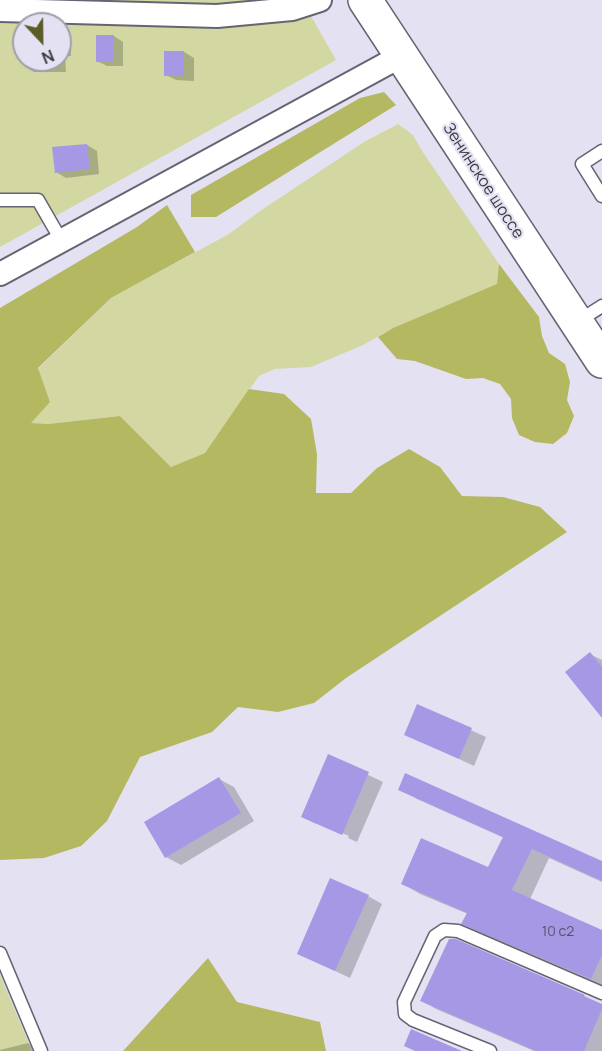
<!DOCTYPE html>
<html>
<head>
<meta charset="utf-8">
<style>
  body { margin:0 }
  #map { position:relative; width:602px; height:1051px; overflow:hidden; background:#e4e2f2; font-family:Manrope,sans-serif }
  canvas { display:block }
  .north { position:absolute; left:12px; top:12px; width:60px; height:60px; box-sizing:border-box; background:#e4e2f2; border:2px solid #a09fab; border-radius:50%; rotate:158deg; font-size:16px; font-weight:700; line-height:24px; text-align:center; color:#3b3a40 }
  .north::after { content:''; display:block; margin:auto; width:21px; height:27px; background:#5a5d2a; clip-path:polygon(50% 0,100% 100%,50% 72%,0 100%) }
</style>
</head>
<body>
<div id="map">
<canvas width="602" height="1051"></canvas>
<div class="north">N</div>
</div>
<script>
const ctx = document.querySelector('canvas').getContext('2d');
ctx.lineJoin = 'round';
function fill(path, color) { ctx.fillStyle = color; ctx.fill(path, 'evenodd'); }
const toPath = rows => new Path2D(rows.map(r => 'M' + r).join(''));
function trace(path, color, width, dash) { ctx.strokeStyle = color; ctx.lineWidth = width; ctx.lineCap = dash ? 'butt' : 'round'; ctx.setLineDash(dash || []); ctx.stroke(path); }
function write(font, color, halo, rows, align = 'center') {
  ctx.font = font + ' Manrope,sans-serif'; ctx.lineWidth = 4.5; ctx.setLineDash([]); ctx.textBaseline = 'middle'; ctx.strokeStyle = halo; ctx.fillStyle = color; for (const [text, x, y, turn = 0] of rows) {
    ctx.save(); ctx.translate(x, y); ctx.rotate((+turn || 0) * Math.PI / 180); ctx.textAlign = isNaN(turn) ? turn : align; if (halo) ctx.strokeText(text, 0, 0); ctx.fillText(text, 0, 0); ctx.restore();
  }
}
fill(toPath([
  [0,0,302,0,336,60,0,247],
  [24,24,60,24,60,60,24,60],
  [398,124,413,135,422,151,499,264,498,284,393,328,363,345,311,367,275,369,259,376,205,453,171,467,120,416,48,424,30,423,50,402,38,369,111,298,229,234,260,211,364,142],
  [0,975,19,1020,32,1051,0,1051]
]), '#d3d7a2');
fill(toPath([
  [384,92,396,105,216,217,191,217,191,195,360,98],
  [167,205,195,252,111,298,38,368,50,402,31,423,48,424,120,416,171,467,205,453,249,389,284,394,311,419,317,454,316,493,351,493,377,468,409,449,440,467,462,496,503,497,540,507,567,532,346,678,314,703,278,712,238,707,212,732,140,757,107,821,81,846,44,858,0,860,0,308,137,227],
  [499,264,539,317,542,336,549,353,565,364,570,382,567,400,574,416,567,433,553,444,535,442,519,435,512,418,511,399,500,384,483,378,466,379,415,361,397,359,378,337,393,328,497,284],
  [208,958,237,1002,320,1022,326,1051,123,1051]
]), '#b4b861');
fill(toPath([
  [60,34,71,43,71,56,65,56,66,72,34,72,24,66,25,60,60,60],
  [114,36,123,42,123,66,107,66,97,61],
  [184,52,194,58,194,81,176,80,166,75],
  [87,145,97,151,99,174,66,178,56,172],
  [590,654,602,660,602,711],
  [418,706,486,737,474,766,406,734],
  [329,756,383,782,357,842,348,838,349,836,316,822,316,824,303,817],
  [219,779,234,787,254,821,181,865,166,857],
  [400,789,602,862,602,882,549,858,530,899,602,931,602,985,481,933,463,923,468,914,420,894,403,884,489,869,504,838,417,799],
  [368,896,382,904,350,978,299,954],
  [422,1001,602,1005,602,1051,534,1051,436,1009],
  [28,1043,38,1051,0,1051,0,1050]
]), '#0003');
fill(toPath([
  [96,35,114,35,114,61,96,62],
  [164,51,184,51,184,76,164,76],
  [87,144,90,169,55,173,52,147],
  [590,652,602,667,602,718,565,672],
  [417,704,472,728,459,759,404,735],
  [328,754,369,772,342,835,301,817],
  [405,773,602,861,602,881,532,849,512,890,602,930,602,955,591,979,461,924,467,913,401,884,421,838,488,867,503,837,398,790],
  [219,777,241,813,165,858,144,822],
  [330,878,369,895,335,971,297,954],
  [449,939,456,939,585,995,584,996,602,1004,602,1009,584,1051,536,1051,420,1001],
  [411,1029,462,1051,415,1051,404,1046]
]), '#a798e6');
const service = toPath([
  [602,151,582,164,602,196],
  [0,200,38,200,61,240],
  [577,322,602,306],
  [0,953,41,1051],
  [490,1051,413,1020,405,1014,404,1002,435,936,444,930,458,931,602,993]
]);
const minor = toPath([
  [0,10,217,16,292,9,320,0],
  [0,274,401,56]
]);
const secondary = toPath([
  [365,0,602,361]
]);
trace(service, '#666472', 15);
trace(minor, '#666472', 26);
trace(secondary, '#666472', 36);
trace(service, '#fff', 12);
trace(minor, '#fff', 22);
trace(secondary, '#fff', 33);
write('14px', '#56526a', null, [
  ["10 с2",558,932]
]);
write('16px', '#3b3a40', '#e4e2f2', [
  ["Зенинское шоссе",483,181,57]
]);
</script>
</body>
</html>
